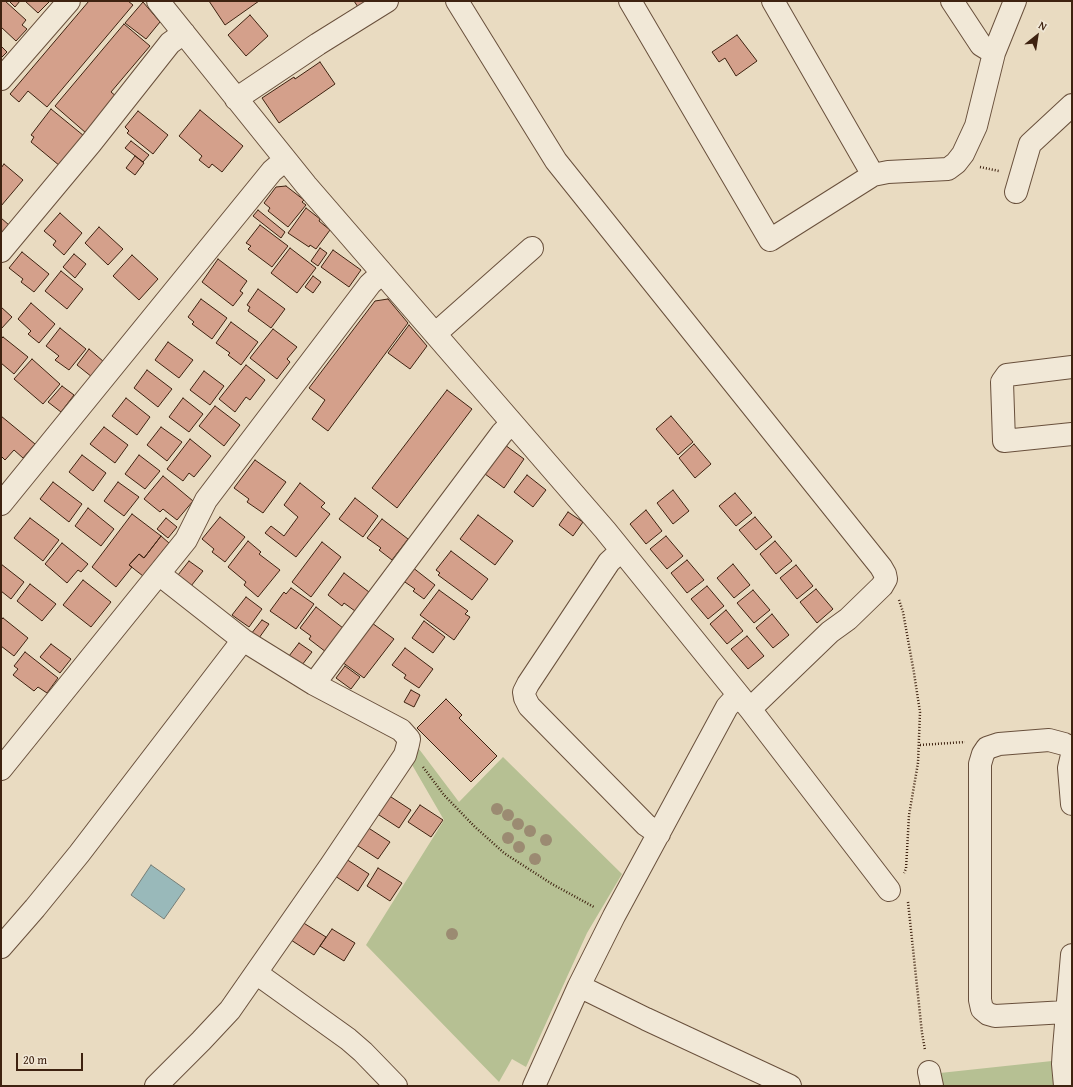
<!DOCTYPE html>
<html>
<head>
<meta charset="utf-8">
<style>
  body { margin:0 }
  #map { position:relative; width:1073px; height:1087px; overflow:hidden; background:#e9dbc1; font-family:"Gentium Book Plus",serif }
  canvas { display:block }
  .frame { position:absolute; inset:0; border:2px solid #3e2210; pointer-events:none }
  .north { position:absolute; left:1017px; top:16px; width:40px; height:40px; -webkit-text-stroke:3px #f1e8d7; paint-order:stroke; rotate:30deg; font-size:11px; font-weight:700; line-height:16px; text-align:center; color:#3e2210 }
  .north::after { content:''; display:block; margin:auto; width:14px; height:18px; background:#3e2210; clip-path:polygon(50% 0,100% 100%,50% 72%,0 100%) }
  .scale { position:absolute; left:16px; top:1053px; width:67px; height:18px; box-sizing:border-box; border:2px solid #3e2210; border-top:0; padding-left:5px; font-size:12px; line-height:14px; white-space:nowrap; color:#3e2210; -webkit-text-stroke:3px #f1e8d7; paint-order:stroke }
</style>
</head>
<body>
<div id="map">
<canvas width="1073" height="1087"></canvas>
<div class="frame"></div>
<div class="north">N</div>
<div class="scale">20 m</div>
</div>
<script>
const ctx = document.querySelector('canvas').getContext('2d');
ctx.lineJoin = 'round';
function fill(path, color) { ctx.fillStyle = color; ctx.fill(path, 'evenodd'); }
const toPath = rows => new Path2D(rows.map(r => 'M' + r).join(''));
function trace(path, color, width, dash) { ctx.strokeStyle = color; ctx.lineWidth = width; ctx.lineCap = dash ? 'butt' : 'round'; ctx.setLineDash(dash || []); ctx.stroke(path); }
fill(toPath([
  [416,745,459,802,503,757,622,874,587,933,526,1067,512,1059,499,1082,366,945,444,820,411,763],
  [1052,1061,1053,1086,937,1086,940,1073]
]), '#b6c093');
const water = toPath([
  [151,865,185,889,164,919,131,895,151,865]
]);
fill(water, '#99b9ba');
trace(water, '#757d76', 1);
const building = toPath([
  [2,1,5,1,26,20,22,25,27,29,16,41,1,27,1,2,2,1],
  [9,1,20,1,15,7,9,1],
  [25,1,48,1,49,2,38,13,25,1],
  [89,1,128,1,133,5,47,107,28,91,19,102,10,94,89,1],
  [209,1,259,1,225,25,209,1],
  [354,1,367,1,358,7,354,1],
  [143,2,160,22,146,39,125,23,143,2],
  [250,15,268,36,246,56,228,35,250,15],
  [124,24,150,46,111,92,117,97,86,133,55,106,124,24],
  [737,35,757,61,736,76,725,58,719,62,712,52,737,35],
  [1,46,7,52,1,58,1,46],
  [320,62,335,84,279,123,262,98,294,77,295,79,320,62],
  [51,109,84,136,60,166,31,142,34,137,31,135,51,109],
  [200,110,243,146,222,172,212,164,209,168,199,160,202,156,179,136,200,110],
  [138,111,168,135,153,154,127,133,129,131,125,127,138,111],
  [131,141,149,155,143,162,125,148,131,141],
  [135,156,144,163,135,175,126,168,135,156],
  [4,164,23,180,1,206,1,168,4,164],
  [286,186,304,200,302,202,306,205,288,227,268,211,270,208,264,203,276,187,286,186],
  [306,208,320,219,319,221,330,230,316,249,310,245,309,247,288,233,306,208],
  [258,210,285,232,281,238,253,216,258,210],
  [60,213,82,233,64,255,53,245,56,241,44,231,60,213],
  [1,218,9,225,1,235,1,218],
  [260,225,288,246,272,267,248,249,251,246,246,243,260,225],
  [99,227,123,249,108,265,85,243,99,227],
  [290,248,316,268,297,293,271,273,290,248],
  [320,248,327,253,318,266,311,261,320,248],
  [333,250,361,270,349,287,321,267,333,250],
  [22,252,49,274,34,292,21,282,23,279,9,268,22,252],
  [74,254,86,264,75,278,63,267,74,254],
  [132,255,158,279,139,300,113,276,132,255],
  [218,259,247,281,240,291,243,293,233,306,202,282,218,259],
  [61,271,83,289,67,309,45,291,61,271],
  [313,276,321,282,313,293,305,287,313,276],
  [258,289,285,309,271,328,248,311,250,307,247,305,258,289],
  [201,299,227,318,212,339,192,324,194,322,188,317,201,299],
  [388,299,408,323,328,431,312,419,325,400,309,388,375,301,388,299],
  [31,303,55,324,39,343,28,334,31,331,18,319,31,303],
  [1,307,12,317,1,329,1,307],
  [231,322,258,342,241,365,228,355,230,353,216,343,231,322],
  [409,325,427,346,410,369,388,353,409,325],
  [60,328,86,349,69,370,55,360,59,356,46,346,60,328],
  [273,329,297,347,287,359,290,362,277,379,250,358,273,329],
  [3,337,28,357,14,374,1,363,1,339,3,337],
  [168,342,193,360,179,378,155,360,168,342],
  [89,349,104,362,92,377,77,365,89,349],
  [32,359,60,384,43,404,14,379,32,359],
  [246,365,265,380,250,400,246,397,235,412,219,399,246,365],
  [147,370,172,389,158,407,134,388,147,370],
  [204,371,224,386,210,405,190,390,204,371],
  [62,386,74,395,61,412,48,402,62,386],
  [447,390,472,409,397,508,372,488,447,390],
  [126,398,150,417,137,435,112,416,126,398],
  [183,398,203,414,189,432,169,417,183,398],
  [215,406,240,425,224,446,199,426,215,406],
  [1,416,35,444,23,458,14,450,5,460,1,456,1,416],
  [671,416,693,442,678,455,656,429,671,416],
  [104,427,128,445,115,463,90,444,104,427],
  [161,427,182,442,167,461,147,445,161,427],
  [190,439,211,456,194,477,189,473,183,481,167,469,190,439],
  [694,444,711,464,695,478,679,458,694,444],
  [505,445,524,459,504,488,485,474,505,445],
  [82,455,106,473,93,491,69,472,82,455],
  [139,455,160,471,145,489,125,474,139,455],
  [255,460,286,482,263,513,247,502,249,499,234,488,255,460],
  [527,475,546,490,533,507,514,492,527,475],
  [163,476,193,501,177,520,163,509,160,512,144,499,163,476],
  [53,482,82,504,69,522,40,499,53,482],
  [118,482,139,497,124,516,104,501,118,482],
  [300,483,325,503,321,507,330,514,296,557,265,533,271,526,284,536,298,517,284,505,300,483],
  [673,490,689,511,673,524,657,503,673,490],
  [735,493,752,513,736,526,719,506,735,493],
  [355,498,378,516,363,537,339,519,355,498],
  [88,508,114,529,101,546,75,526,88,508],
  [646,510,662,531,646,544,630,524,646,510],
  [568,512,583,522,573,536,559,525,568,512],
  [132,514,161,536,144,558,139,554,129,565,132,567,116,587,92,567,132,514],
  [478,515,513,541,495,565,460,539,478,515],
  [220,517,245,537,225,562,212,552,214,549,202,539,220,517],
  [755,517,772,537,756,550,739,530,755,517],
  [30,518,59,540,43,561,14,538,30,518],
  [166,518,177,527,168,538,157,529,166,518],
  [382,519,408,539,392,560,379,550,381,548,367,538,382,519],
  [161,536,169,543,143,576,129,565,139,554,144,558,161,536],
  [666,536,683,556,667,569,650,549,666,536],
  [248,541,261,552,259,554,280,570,258,597,244,585,246,582,228,567,248,541],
  [775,541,792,561,776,574,760,554,775,541],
  [322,542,341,557,311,597,292,582,322,542],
  [62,543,88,564,81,572,78,570,67,583,45,564,62,543],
  [451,551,488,579,472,600,438,575,440,573,436,570,451,551],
  [687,560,704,580,687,593,671,573,687,560],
  [189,561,203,571,191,586,178,575,189,561],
  [1,564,24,582,11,599,1,591,1,564],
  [733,564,750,585,734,598,717,578,733,564],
  [796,565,813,586,797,599,780,578,796,565],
  [412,567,435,585,424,599,413,591,415,589,402,580,412,567],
  [344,573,369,592,355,611,344,603,342,606,328,595,344,573],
  [83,580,111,602,91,627,63,605,83,580],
  [30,584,56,604,42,621,17,601,30,584],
  [707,586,724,606,708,619,691,599,707,586],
  [291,588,314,604,296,629,270,611,284,592,286,594,291,588],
  [816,589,833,609,817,623,800,602,816,589],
  [439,590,468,611,465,614,470,617,454,640,420,615,439,590],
  [753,590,770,610,754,623,737,603,753,590],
  [246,597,262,609,249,627,232,615,246,597],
  [316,607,343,628,326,652,309,639,311,636,300,628,316,607],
  [726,610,743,631,727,644,710,624,726,610],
  [772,614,789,635,773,648,756,628,772,614],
  [3,618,28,638,14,656,1,646,1,620,3,618],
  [262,620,269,624,259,638,251,634,262,620],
  [424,621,445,637,433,653,412,638,424,621],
  [372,623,394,639,364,678,342,662,372,623],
  [747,636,764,656,748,669,731,649,747,636],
  [299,643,312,652,302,665,289,656,299,643],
  [51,644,71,659,60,673,40,657,51,644],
  [405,648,433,669,419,688,404,678,406,675,392,665,405,648],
  [25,652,58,678,47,693,38,687,34,691,13,675,18,669,14,666,25,652],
  [345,666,360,677,351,689,336,678,345,666],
  [411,690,420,695,414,707,404,702,411,690],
  [446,699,462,715,459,718,497,756,471,782,417,728,446,699],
  [388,795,411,810,399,828,376,813,388,795],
  [420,805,443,820,431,837,408,822,420,805],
  [367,827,390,842,378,859,355,844,367,827],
  [346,859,369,874,358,891,335,876,346,859],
  [378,868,402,883,390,901,367,886,378,868],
  [302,922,326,937,314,955,291,940,302,922],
  [332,929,355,943,344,961,320,946,332,929]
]);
fill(building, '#d4a08b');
trace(building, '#3e2210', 1);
const minor = toPath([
  [158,1,306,185,605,530,750,709,889,890],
  [457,1,556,161,881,567,885,574,886,579,882,586,848,619,830,632,750,709],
  [630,1,770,240,873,175,888,172,948,169,956,163,963,154,976,126,994,53,1015,1],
  [773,1,873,175],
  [952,1,981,45,994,53],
  [1,79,69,1],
  [236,99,318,44,387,1],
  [1016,192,1030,144,1072,105],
  [1,251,91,143,170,43,184,33],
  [435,334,532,248],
  [1072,367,1007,375,1002,382,1004,441,1072,434],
  [1,504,272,171,285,160],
  [621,551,609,562,528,684,524,692,525,698,529,706,646,825,659,834],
  [314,684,502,433,512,423],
  [1072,755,1069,768,1072,804],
  [1,769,186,540,206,500,370,284,382,273],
  [1,947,35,908,79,854,243,640],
  [256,973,348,1039,363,1052,396,1086],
  [579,986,646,1019,790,1086],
  [1066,1012,995,1016,988,1014,982,1009,980,1000,980,764,983,754,987,748,999,744,1049,740,1064,744,1072,748],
  [929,1072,932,1086],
  [156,1086,201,1041,230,1010,331,865,405,755,408,744,409,739,401,730,314,684,243,640,159,574],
  [534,1086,579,986,614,916,727,707,738,695],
  [1065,1086,1063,1064,1064,1048,1072,955]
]);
trace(minor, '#69503c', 24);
trace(toPath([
  [980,167,999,171],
  [899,600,903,612,914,673,920,712,918,763,909,815,906,869,904,873],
  [920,745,965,742],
  [423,767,444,795,475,827,504,853,552,884,594,907],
  [908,902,922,1033,925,1050]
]), '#3e2210', 2.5, [1, 2]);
trace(minor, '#f1e8d7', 22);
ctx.fillStyle = '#9b8b72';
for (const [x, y] of [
  [497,809],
  [508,815],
  [518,824],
  [530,831],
  [508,838],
  [546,840],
  [519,847],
  [535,859],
  [452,934]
]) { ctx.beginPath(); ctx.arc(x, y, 6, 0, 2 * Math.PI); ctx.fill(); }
</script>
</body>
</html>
